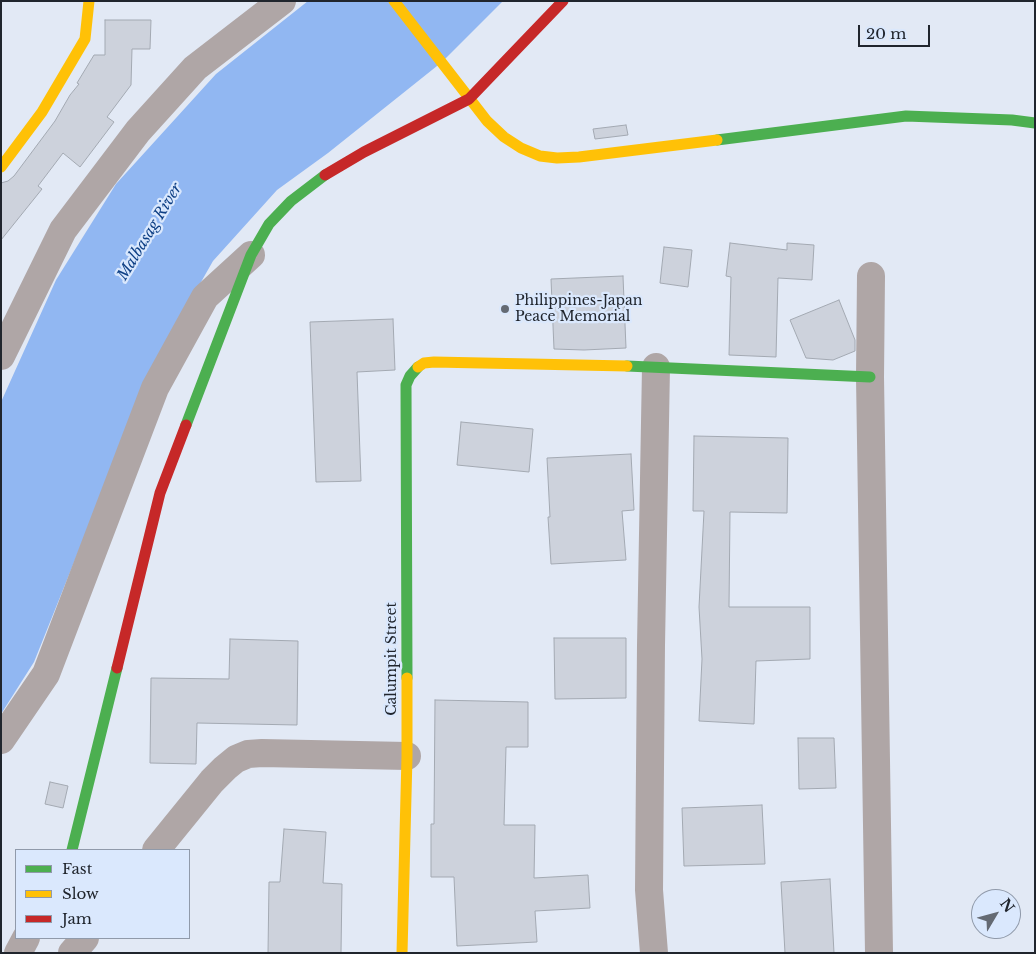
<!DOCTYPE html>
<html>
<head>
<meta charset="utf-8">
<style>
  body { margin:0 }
  #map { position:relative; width:1036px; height:954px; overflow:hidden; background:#e2e9f5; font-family:"Libre Baskerville",serif }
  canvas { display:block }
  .frame { position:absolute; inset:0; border:2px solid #20252d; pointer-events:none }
  .legend { position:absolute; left:15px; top:849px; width:175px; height:90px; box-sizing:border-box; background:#dae8fd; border:1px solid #909aaa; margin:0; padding:6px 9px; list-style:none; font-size:15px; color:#20252d }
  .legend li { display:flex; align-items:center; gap:10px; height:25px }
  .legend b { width:25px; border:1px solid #909aaa }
  .north { position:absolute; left:971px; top:889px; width:50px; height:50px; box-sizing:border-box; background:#dae8fd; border:1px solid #909aaa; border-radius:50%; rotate:53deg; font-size:14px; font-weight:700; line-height:20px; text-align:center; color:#20252d }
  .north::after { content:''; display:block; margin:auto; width:18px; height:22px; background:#646a73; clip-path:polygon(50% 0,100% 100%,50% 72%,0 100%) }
  .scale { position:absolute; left:858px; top:25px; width:72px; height:22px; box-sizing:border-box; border:2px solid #20252d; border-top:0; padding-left:6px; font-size:15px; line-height:18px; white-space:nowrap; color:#20252d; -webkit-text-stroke:4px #dae8fd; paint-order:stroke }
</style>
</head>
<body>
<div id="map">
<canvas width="1036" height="954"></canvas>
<div class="frame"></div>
<ul class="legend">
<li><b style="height:6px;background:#4caf50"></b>Fast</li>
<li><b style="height:6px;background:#ffc107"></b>Slow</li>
<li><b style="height:6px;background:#c62828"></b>Jam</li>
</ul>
<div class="north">N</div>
<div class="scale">20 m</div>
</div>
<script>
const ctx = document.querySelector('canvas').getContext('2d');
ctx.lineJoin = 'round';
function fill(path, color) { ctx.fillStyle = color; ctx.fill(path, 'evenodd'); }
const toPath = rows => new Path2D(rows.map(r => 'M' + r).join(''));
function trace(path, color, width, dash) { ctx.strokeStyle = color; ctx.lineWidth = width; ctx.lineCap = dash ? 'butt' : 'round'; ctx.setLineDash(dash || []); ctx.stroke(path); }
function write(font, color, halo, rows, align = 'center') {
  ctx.font = font + ' "Libre Baskerville",serif'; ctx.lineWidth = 4.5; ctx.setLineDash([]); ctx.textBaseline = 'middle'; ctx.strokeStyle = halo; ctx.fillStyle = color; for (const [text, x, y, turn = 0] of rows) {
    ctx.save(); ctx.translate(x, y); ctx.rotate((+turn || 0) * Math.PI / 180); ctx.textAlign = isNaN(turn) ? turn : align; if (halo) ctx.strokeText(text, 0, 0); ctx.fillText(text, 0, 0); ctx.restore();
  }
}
fill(toPath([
  [308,1,503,1,442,62,328,153,277,190,213,261,152,368,34,662,1,714,1,402,56,280,116,184,216,74]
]), '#91b7f2');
const building = toPath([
  [105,20,151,20,150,49,132,49,131,85,107,117,114,122,80,167,63,153,38,186,42,189,1,240,1,183,8,181,14,176,55,121,70,95,79,84,77,83,94,55,105,55,105,20],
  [626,125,628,135,595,139,593,129,626,125],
  [730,243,787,250,787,243,814,245,812,280,778,278,776,357,729,355,731,277,726,276,730,243],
  [664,247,692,250,688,287,660,283,664,247],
  [623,276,626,348,584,350,554,349,551,279,623,276],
  [839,300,855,340,855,351,833,360,806,358,790,320,839,300],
  [393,319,395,370,357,372,361,481,316,482,310,322,393,319],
  [461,422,533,429,529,472,457,465,461,422],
  [694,436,788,438,787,513,730,512,729,607,810,607,810,659,756,661,754,724,699,721,702,659,699,607,704,511,693,511,694,436],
  [631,454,634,510,622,511,626,560,551,564,548,517,550,517,547,458,631,454],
  [554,638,626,638,626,698,555,699,554,638],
  [230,639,298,641,297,725,197,723,196,764,150,763,151,678,229,679,230,639],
  [435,700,528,702,528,747,506,747,504,825,535,825,534,878,588,875,590,908,535,911,537,942,457,946,454,877,431,877,431,824,434,824,435,700],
  [798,738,834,738,836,788,799,789,798,738],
  [50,782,68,786,63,808,45,804,50,782],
  [762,805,765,864,684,866,682,808,762,805],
  [284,829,326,832,323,883,342,884,341,953,268,953,269,882,280,882,284,829],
  [830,879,834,953,785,953,781,882,830,879]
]);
fill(building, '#cdd2dc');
trace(building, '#a3a9b2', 1);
trace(toPath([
  [871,276,870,377,879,953],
  [1,356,63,230,138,131,195,68,282,1],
  [1,740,46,674,155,388,205,297,251,255],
  [156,850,212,781,225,768,236,759,248,754,262,753,407,756],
  [18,953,26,938],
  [72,953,85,938],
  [654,953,649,890,651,645,656,367]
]), '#afa6a6', 28);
trace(toPath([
  [717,140,906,116,1012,120,1035,123],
  [627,366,870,377],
  [186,425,251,255,269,224,291,201,325,175],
  [407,678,406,385,410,376,418,367],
  [72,850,117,668]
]), '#4caf50', 11);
trace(toPath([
  [394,1,487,121,504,137,521,148,540,156,557,158,579,157,717,140],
  [1,167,42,112,85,39,89,1],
  [418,367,424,363,434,362,627,366],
  [402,953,407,756,407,678]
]), '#ffc107', 11);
trace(toPath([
  [325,175,364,152,469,99,563,1],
  [117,668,160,493,186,425]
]), '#c62828', 11);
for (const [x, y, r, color] of [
  [505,309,5,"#646a73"]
]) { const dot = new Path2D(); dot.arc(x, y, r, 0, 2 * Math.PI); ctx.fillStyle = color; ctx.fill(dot); trace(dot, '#dae8fd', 2); }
write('14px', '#20252d', '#dae8fd', [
  ["Philippines-Japan",515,301],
  ["Peace Memorial",515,317]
], 'left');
write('14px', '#20252d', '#dae8fd', [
  ["Calumpit Street",392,659,-90]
]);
write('italic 15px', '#0f4085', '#dae8fd', [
  ["Malbasag River",150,232,-59]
]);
</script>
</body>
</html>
